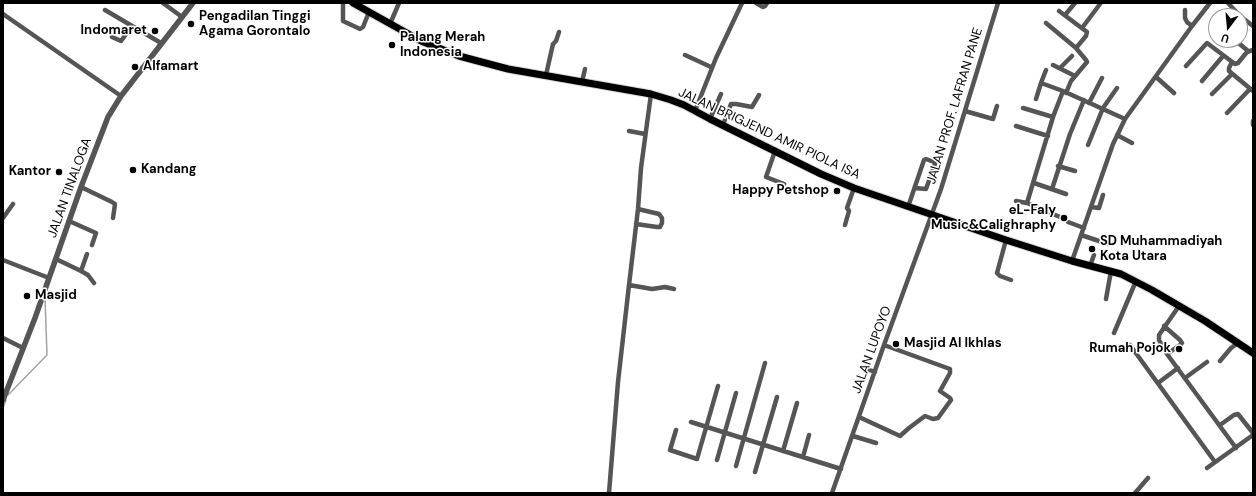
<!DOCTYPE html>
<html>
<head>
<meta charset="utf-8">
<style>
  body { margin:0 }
  #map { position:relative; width:1256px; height:496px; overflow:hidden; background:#fff; font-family:"DM Sans",sans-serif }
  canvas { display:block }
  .frame { position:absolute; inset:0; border:4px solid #000; pointer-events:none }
  .north { position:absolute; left:1208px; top:8px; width:40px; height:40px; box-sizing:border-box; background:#fff; border:1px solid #999; border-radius:50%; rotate:196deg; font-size:11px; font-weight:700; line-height:16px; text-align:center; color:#000 }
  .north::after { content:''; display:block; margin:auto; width:14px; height:18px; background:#000; clip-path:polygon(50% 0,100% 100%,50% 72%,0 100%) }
</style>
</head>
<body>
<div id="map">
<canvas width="1256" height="496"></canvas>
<div class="frame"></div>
<div class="north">U</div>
</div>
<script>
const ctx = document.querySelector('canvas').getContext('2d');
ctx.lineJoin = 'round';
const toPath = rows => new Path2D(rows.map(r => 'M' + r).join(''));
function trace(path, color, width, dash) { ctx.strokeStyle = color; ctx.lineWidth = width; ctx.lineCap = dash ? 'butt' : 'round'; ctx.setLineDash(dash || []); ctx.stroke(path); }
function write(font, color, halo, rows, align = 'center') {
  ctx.font = font + ' "DM Sans",sans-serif'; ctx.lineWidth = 3; ctx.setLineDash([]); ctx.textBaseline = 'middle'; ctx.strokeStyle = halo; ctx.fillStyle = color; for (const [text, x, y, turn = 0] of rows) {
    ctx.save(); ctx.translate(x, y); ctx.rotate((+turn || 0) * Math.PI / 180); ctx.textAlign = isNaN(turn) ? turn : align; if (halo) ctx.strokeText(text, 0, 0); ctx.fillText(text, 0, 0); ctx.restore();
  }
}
trace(toPath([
  [8,395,47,355,45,297],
  [3,408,6,400]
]), '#a3a3a3', 1.5);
const primary = toPath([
  [353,3,421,41,459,56,508,69,651,94,671,100,684,105,710,119,821,174,854,188,1006,240,1072,261,1121,274,1152,290,1205,321,1253,353]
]);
trace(primary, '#dbdbdb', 9);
trace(toPath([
  [163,3,182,17],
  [343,3,343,21,360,29,363,27,369,12],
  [756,3,763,7,765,6,767,3],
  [1228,3,1240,16],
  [105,10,161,43],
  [1185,10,1185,18,1187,22,1192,26],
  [1059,11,1087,32,1086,36,1076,48],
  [3,14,121,96],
  [1065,15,1075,3],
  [1240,16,1253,26],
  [1046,23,1076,48,1086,60,1087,62,1071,81,1066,93],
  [390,24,399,3],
  [1082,28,1100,4],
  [112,37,121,41,132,26],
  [1235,40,1248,51],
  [685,55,711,67],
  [1232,62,1229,68,1229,71,1253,91],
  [1053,65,1075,76],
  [1186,66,1207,43,1235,64,1238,63,1247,52,1253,50],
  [1060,68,1072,56],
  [1046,70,1041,83,1063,91],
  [546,75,553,44,556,41,559,32],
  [1156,77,1174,93],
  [1202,81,1223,56],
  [582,82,585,69],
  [651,94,641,168,638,209,629,285,652,289,665,287,674,289],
  [1212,94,1232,74],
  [1036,99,1041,83],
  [1089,103,1102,78],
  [1023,108,1053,117],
  [695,111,716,58,742,3],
  [965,111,993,119,997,106],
  [1227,113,1250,89],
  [710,119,721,94],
  [1253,121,1253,125],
  [723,125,731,104,736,104,752,107,759,95],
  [1016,126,1048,136],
  [629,131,645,134],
  [1117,135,1132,143],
  [1088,145,1103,108,1117,88],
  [775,151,766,177,784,184],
  [1058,166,1075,171],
  [1034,183,1066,194],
  [81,187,112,202,115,204,113,218],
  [1052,189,1070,134,1084,100],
  [1016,201,1027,203],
  [908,207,924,160,926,159,934,162,935,164,926,189,915,188],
  [1091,207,1099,208,1103,195],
  [1060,217,1027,203,1053,117,1063,91,1125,119],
  [3,218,13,204],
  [69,221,96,233,92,245],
  [1068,222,1084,228],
  [636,224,657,227,660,227,662,223,662,218,659,214,638,209],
  [845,225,849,211,847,208,854,188],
  [1081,235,1108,244],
  [1006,240,997,273,1000,276,1011,280],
  [56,259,81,271,88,275,94,283],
  [3,260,49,278],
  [1072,261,1113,144,1125,119,1192,26,1210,3],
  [1090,266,1094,255],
  [81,271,87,254],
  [1106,299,1111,271],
  [1179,306,1159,335,1159,340,1167,354,1236,448],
  [1164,326,1180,340,1182,343,1180,345,1167,354],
  [1114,333,1136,281],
  [3,338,23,348],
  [1130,345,1215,462],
  [1220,361,1231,348,1238,343],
  [864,368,875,372],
  [1185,378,1207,362],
  [1158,383,1178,368],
  [859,417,900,436,909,428,925,416,933,419,938,418,951,400,950,398,940,391,950,373,950,369,884,345],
  [691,422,841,469],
  [1220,425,1234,415,1238,414,1253,433],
  [676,430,670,450,697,459,718,386],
  [853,436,876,443],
  [783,451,797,403],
  [803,457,809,435],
  [717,460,736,393],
  [736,466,765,363],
  [1207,468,1253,435],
  [755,472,777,397],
  [609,493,618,382,629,285],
  [832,493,884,345,941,189,998,3],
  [1135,493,1148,478]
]), '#555', 4.5);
trace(toPath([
  [3,400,35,318,81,187,108,117,121,96,193,3]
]), '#555', 5.5);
trace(primary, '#000', 7);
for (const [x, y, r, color] of [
  [191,24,4,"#000"],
  [155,31,4,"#000"],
  [392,45,4,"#000"],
  [135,67,4,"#000"],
  [133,170,4,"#000"],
  [59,172,4,"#000"],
  [837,191,4,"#000"],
  [1064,218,4,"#000"],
  [1092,249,4,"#000"],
  [27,296,4,"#000"],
  [896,344,4,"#000"],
  [1179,349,4,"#000"]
]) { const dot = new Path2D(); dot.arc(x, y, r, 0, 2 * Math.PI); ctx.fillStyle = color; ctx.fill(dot); trace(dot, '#fff', 1.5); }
write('bold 13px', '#000', '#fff', [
  ["Pengadilan Tinggi",199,17],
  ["Agama Gorontalo",199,32],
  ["Indomaret",147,31,"right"],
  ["Palang Merah",400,38],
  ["Indonesia",400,53],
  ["Alfamart",143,67],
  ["Kandang",141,170],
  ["Kantor",51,172,"right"],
  ["Happy Petshop",829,191,"right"],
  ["eL-Faly",1056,211,"right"],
  ["Music&Calighraphy",1056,226,"right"],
  ["SD Muhammadiyah",1100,242],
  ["Kota Utara",1100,257],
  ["Masjid",35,296],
  ["Masjid Al Ikhlas",904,344],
  ["Rumah Pojok",1171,349,"right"]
], 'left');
write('13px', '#000', '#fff', [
  ["JALAN PROF. LAFRAN PANE",955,106,-73],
  ["JALAN BRIGJEND AMIR PIOLA ISA",769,134,25],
  ["JALAN TINALOGA",70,188,-70],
  ["JALAN LUPOYO",872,350,-70]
]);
</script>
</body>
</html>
